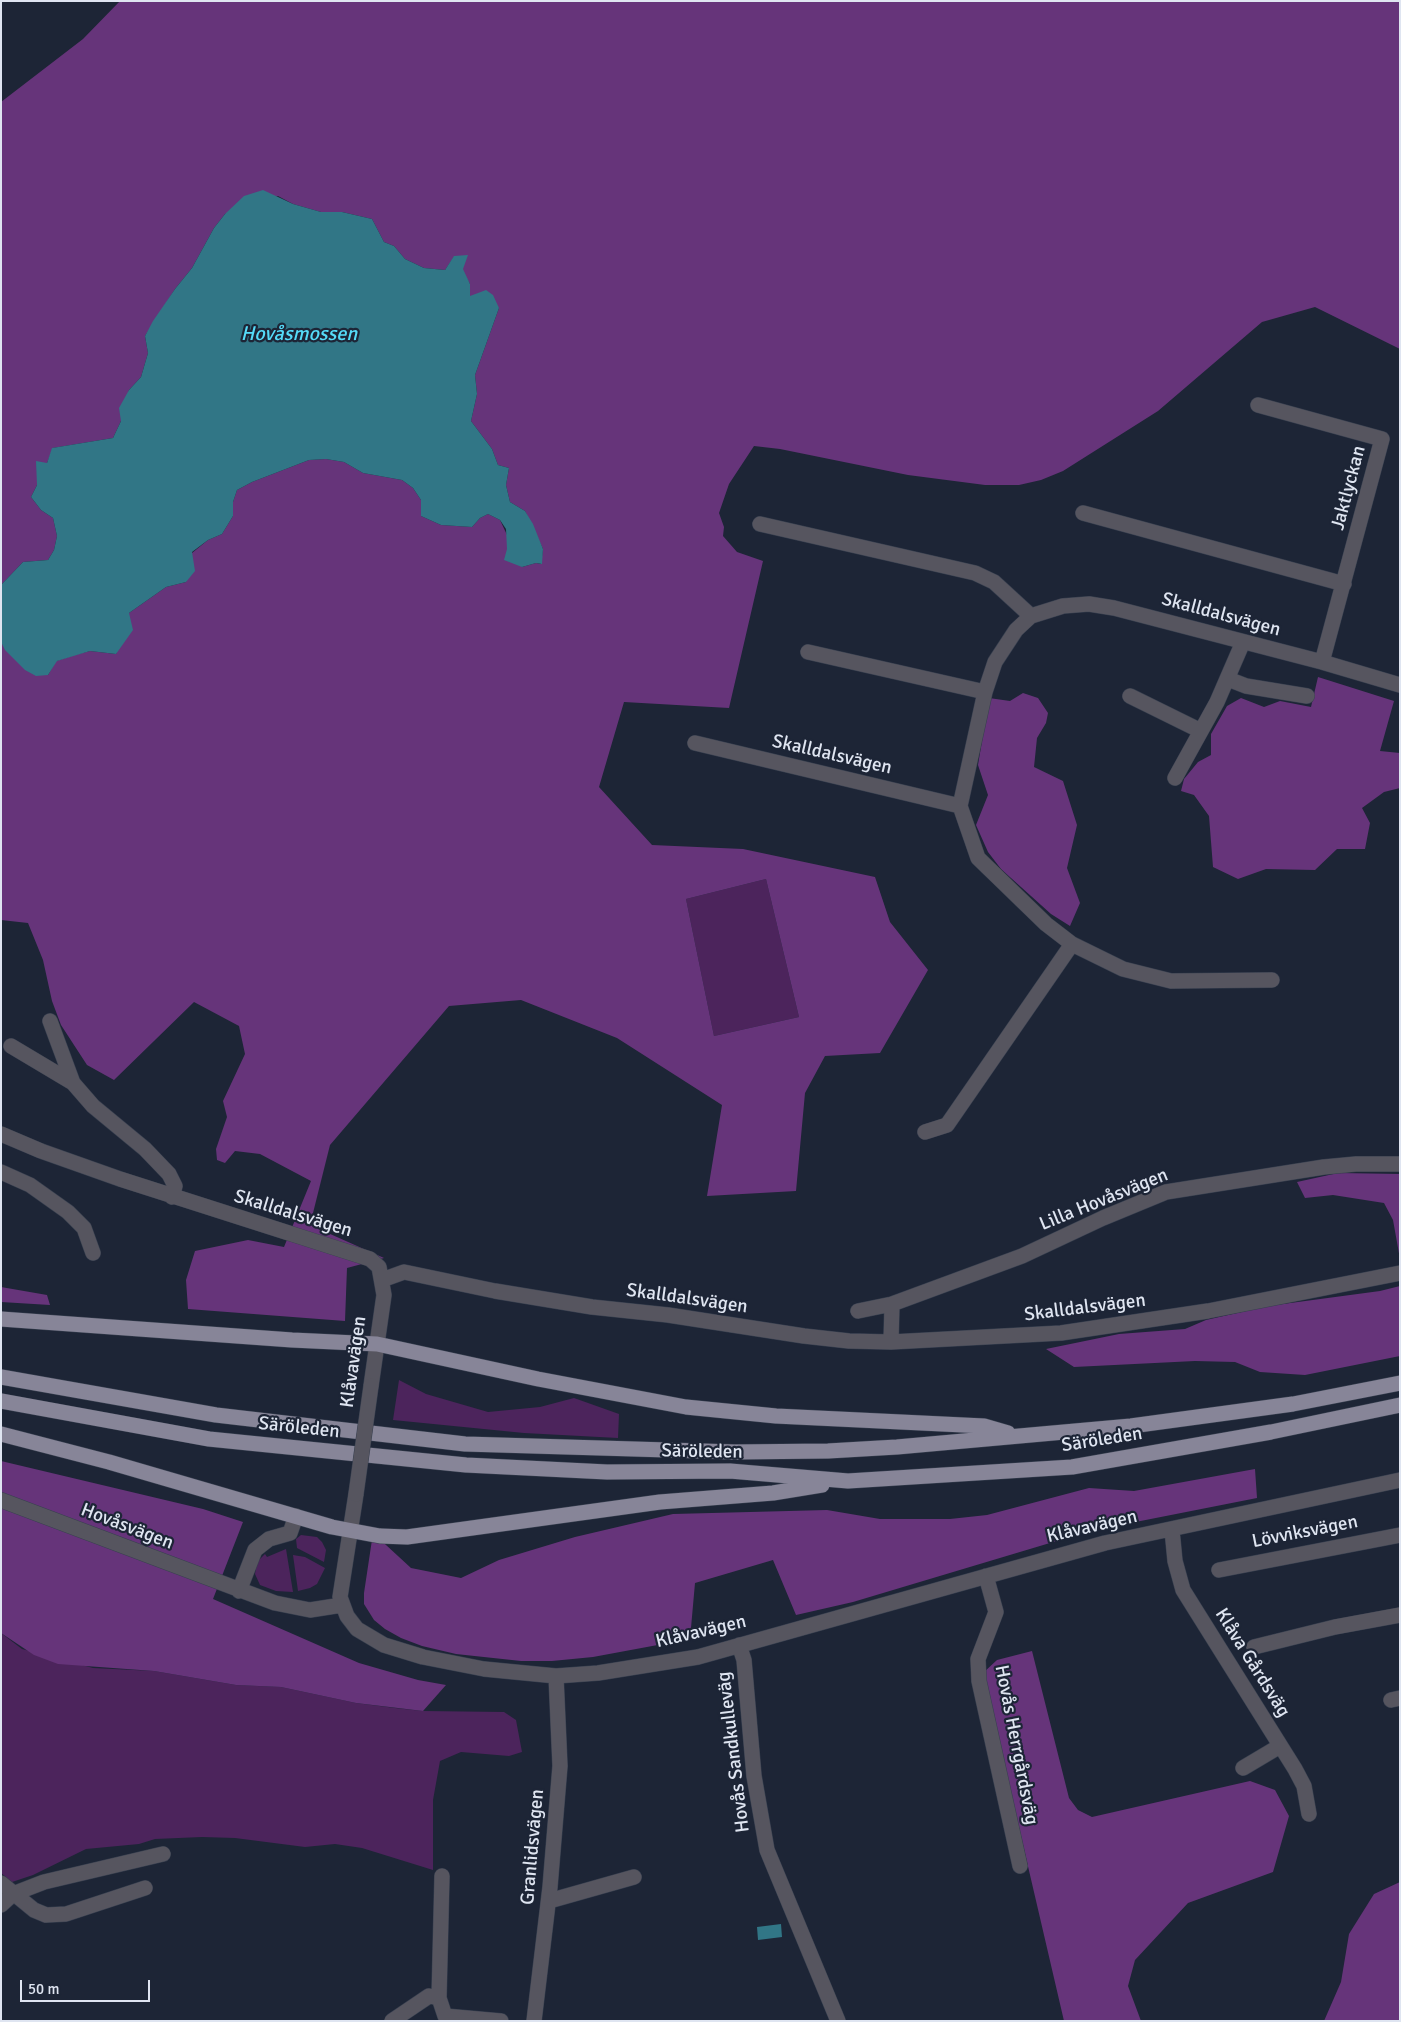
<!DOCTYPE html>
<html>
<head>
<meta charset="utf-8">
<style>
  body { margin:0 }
  #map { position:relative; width:1401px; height:2022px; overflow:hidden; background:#1d2536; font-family:Signika,sans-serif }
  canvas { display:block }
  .frame { position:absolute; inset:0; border:2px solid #dfe5f1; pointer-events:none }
  .scale { position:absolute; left:20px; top:1980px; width:130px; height:22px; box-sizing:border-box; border:2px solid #dfe5f1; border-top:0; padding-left:6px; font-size:15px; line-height:18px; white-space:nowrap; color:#dfe5f1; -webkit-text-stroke:4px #1d2536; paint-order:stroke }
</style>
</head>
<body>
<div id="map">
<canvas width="1401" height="2022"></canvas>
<div class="frame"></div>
<div class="scale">50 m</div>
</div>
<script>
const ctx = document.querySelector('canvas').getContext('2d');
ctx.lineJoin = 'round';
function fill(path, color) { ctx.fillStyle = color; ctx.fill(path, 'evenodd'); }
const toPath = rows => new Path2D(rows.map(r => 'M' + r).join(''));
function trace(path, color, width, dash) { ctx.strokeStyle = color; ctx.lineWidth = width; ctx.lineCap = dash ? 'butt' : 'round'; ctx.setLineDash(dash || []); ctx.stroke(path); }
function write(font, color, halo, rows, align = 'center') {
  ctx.font = font + ' Signika,sans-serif'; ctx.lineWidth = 4.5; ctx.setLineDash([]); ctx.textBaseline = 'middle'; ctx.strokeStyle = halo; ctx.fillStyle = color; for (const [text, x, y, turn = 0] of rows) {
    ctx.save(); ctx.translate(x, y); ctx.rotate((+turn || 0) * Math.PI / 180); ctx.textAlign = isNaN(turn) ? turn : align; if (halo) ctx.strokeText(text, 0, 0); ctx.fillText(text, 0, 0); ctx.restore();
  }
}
fill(toPath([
  [766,879,799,1017,714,1036,686,899],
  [399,1380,426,1394,488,1412,540,1407,574,1398,619,1414,618,1438,524,1433,393,1420],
  [301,1535,317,1537,322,1542,326,1550,324,1562,297,1548,296,1539],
  [286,1549,293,1592,276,1591,260,1585,255,1574,257,1562,265,1554,267,1557],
  [293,1555,305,1557,325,1568,317,1584,310,1588,298,1591],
  [1,1633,22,1649,93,1668,154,1671,236,1685,281,1687,356,1703,395,1708,423,1711,504,1712,516,1720,522,1752,509,1756,461,1752,440,1761,433,1800,433,1870,362,1848,335,1844,305,1847,235,1838,202,1837,155,1839,139,1844,86,1849,33,1875,12,1882,1,1873]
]), '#4c245c');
fill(toPath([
  [120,1,1400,1,1400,349,1315,307,1262,322,1158,411,1063,471,1041,480,1019,485,985,485,908,475,780,449,754,446,729,484,719,513,724,527,723,536,737,552,763,561,729,708,624,702,599,787,652,845,743,849,875,877,890,922,928,970,880,1053,825,1056,805,1093,796,1191,707,1196,722,1105,617,1038,521,1000,449,1006,330,1145,310,1225,384,1258,347,1268,345,1321,188,1309,186,1280,195,1251,248,1240,284,1247,311,1181,260,1154,235,1151,225,1163,217,1160,216,1149,227,1117,223,1101,245,1054,239,1026,194,1002,114,1080,87,1065,61,1025,52,1001,43,960,28,923,1,920,1,642,13,657,48,675,56,661,74,655,90,651,116,654,129,613,166,587,186,582,192,553,208,540,222,534,233,516,233,502,237,490,252,482,309,460,326,459,344,462,363,473,402,480,413,488,421,500,421,516,441,525,472,527,480,518,488,514,500,520,522,567,536,563,541,564,543,549,525,511,510,502,506,485,509,468,498,465,492,449,471,421,477,394,475,375,499,308,470,296,470,284,454,257,445,270,424,268,405,259,394,246,384,242,372,219,342,212,321,212,293,204,278,196,225,214,214,228,192,268,175,289,145,336,148,353,141,377,129,390,121,421,113,438,53,448,47,463,38,472,37,485,31,497,41,510,53,518,57,536,54,550,48,560,23,562,1,585,1,102,83,39],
  [766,879,799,1017,714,1036,686,899],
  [1318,677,1394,701,1380,751,1400,753,1400,788,1384,792,1362,808,1370,823,1365,849,1337,849,1315,870,1266,869,1238,879,1213,867,1209,816,1194,795,1181,791,1184,779,1198,762,1211,755,1211,734,1227,706,1241,698,1264,707,1280,701,1311,707],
  [1023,693,1038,698,1048,713,1046,723,1037,738,1034,767,1063,781,1077,825,1067,868,1080,903,1070,926,1051,914,1001,869,988,852,976,825,988,795,978,765,989,698,1010,701],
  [1338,1173,1400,1174,1400,1259,1393,1220,1384,1203,1333,1195,1305,1198,1297,1182],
  [1400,1286,1400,1356,1305,1375,1260,1372,1235,1362,1195,1361,1074,1367,1046,1349,1119,1334,1185,1329,1206,1320,1268,1306,1380,1291],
  [1,1287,47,1295,50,1305,1,1302],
  [1,1461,203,1509,243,1522,213,1599,359,1663,418,1680,446,1685,423,1711,356,1703,281,1687,236,1685,154,1671,58,1664,34,1655,1,1633],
  [1255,1469,1257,1498,1090,1531,853,1602,796,1615,773,1560,695,1583,690,1639,593,1657,552,1661,521,1661,456,1654,422,1646,401,1638,385,1629,374,1620,364,1604,364,1593,373,1533,411,1568,461,1578,499,1560,575,1537,673,1514,827,1510,880,1519,950,1519,987,1515,1089,1488,1134,1491],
  [1032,1651,1069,1798,1078,1810,1092,1817,1250,1781,1275,1790,1289,1816,1273,1872,1188,1903,1135,1960,1128,1986,1141,2021,1064,2021,983,1673,997,1660],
  [1400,1882,1400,2021,1324,2021,1341,1982,1349,1934,1374,1894]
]), '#66347a');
fill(toPath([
  [263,190,293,204,321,212,342,212,372,219,384,242,394,246,405,259,424,268,445,270,454,256,468,255,463,269,470,284,470,296,486,290,493,295,499,308,475,375,477,394,471,421,492,449,498,465,509,468,506,485,510,502,525,511,533,524,543,549,542,564,536,563,522,567,504,560,507,549,506,529,500,520,488,514,480,518,472,527,441,525,421,516,421,500,413,488,402,480,363,473,344,462,326,459,309,460,252,482,237,490,233,502,233,516,222,534,208,540,192,552,195,571,186,582,166,587,129,613,133,630,116,654,90,651,57,661,48,675,36,676,25,670,5,650,1,642,1,585,23,562,48,560,54,550,57,536,53,518,41,510,31,497,37,485,36,461,47,463,52,448,113,438,121,421,119,408,129,390,141,377,148,353,145,336,153,321,175,289,192,268,214,228,225,214,244,196],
  [781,1924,782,1937,758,1940,757,1927]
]), '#317686');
const minor = toPath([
  [1258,405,1382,439,1322,662],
  [1083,513,1344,584],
  [760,524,975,573,994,582,1031,616],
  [808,652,985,692],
  [1228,679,1246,686,1307,696],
  [1130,696,1201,731],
  [695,743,960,806],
  [1175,778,1217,702,1243,642],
  [1272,980,1171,981,1123,969,1072,944,1046,924,978,858,960,806,985,692,995,662,1016,630,1031,616,1063,606,1089,604,1114,608,1322,662,1400,685],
  [50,1021,73,1083,93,1106,145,1149,169,1174,175,1186,172,1197],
  [11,1046,73,1083],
  [925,1132,947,1125,1072,944],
  [1,1134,41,1151,120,1179,370,1259,379,1267,384,1295,371,1386],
  [1,1172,30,1185,68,1212,84,1228,93,1253],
  [382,1280,404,1272,495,1291,592,1307,668,1315,804,1336,849,1341,891,1342,1061,1333,1208,1311,1400,1273],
  [858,1311,892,1304,1022,1256,1103,1218,1166,1192,1324,1167,1356,1164,1400,1164],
  [891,1342,892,1304],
  [356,1494,340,1597,347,1616,357,1629,384,1645,423,1657,484,1669,556,1676,598,1673,698,1657,1105,1543,1400,1480],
  [1,1500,275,1603,310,1610,342,1605],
  [1172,1530,1175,1561,1183,1590,1295,1769,1304,1786,1309,1814],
  [1219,1570,1400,1535],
  [986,1576,996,1612,978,1659,979,1681,1020,1866],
  [239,1591,255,1550,269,1539,290,1533,296,1516],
  [739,1645,744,1660,754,1776,767,1850,838,2021],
  [1254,1647,1335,1627,1400,1615],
  [1391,1700,1400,1698],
  [1243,1768,1280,1746],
  [1,1883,34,1910,46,1915,66,1914,145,1888],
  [549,1901,634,1877],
  [1,1905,13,1894,44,1882,163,1854],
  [439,1998,442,1876],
  [392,2021,429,1996,439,1998,445,2016,501,2021],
  [534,2021,550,1887,560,1766,556,1676]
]);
const major = toPath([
  [1,1319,292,1340,377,1344,538,1379,686,1407,776,1416,984,1426,1008,1433],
  [1,1377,216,1415,465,1444,735,1452,828,1451,897,1447,1131,1426,1293,1404,1400,1383],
  [1,1401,209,1439,466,1465,607,1472,730,1471,848,1481,1072,1467,1271,1432,1400,1405],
  [1,1434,109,1462,332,1527,380,1536,407,1537,660,1502,773,1493,822,1485]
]);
trace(minor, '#384050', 16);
trace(major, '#384050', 16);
trace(minor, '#56555f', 15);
trace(major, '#878598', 15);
const minorBridge = toPath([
  [356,1494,371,1386]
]);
trace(minorBridge, '#384050', 16, []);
trace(minorBridge, '#56555f', 15);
write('19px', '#dfe5f1', '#1d2536', [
  ["Jaktlyckan",1349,488,-75],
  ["Skalldalsvägen",1221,615,15],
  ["Skalldalsvägen",832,755,13],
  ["Lilla Hovåsvägen",1104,1200,-22],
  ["Skalldalsvägen",293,1214,17],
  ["Skalldalsvägen",687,1299,8],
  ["Skalldalsvägen",1085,1308,-7],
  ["Klåvavägen",354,1362,-82],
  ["Säröleden",299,1428,6],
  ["Säröleden",1102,1440,-9],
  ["Säröleden",702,1452,1],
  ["Hovåsvägen",127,1527,21],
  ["Klåvavägen",1092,1527,-13],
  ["Lövviksvägen",1305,1532,-11],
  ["Klåvavägen",701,1632,-13],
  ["Klåva Gårdsväg",1252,1663,58],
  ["Hovås Herrgårdsväg",1016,1745,79],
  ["Hovås Sandkulleväg",734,1752,-97],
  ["Granlidsvägen",533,1847,-85]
]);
write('italic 20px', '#55dbf8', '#1d2536', [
  ["Hovåsmossen",299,335]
]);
</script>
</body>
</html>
